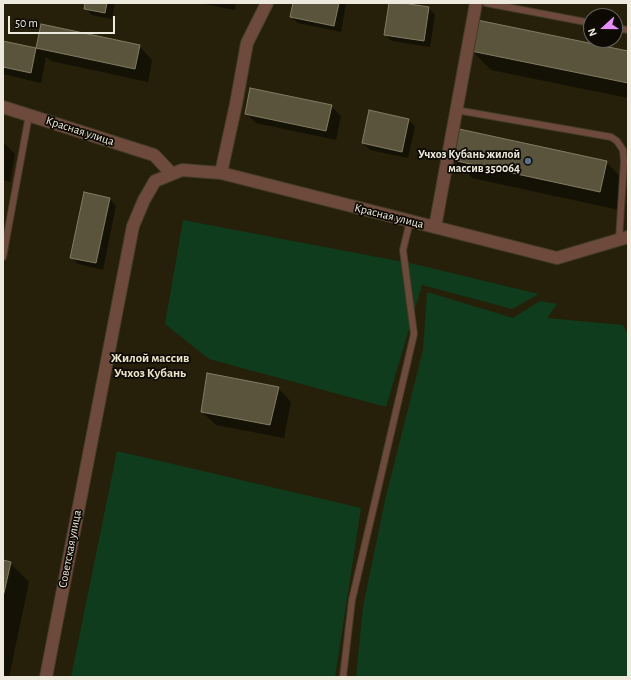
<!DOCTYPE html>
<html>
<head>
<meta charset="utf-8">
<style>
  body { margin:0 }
  #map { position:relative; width:631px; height:680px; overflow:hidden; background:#26200a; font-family:"Alegreya Sans",sans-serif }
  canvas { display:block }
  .frame { position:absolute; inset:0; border:4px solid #ede9dc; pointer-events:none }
  .north { position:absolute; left:583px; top:8px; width:40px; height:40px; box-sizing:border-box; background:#0c0a03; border:1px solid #66635a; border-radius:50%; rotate:249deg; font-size:11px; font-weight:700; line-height:16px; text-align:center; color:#ede9dc }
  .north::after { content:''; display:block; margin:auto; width:14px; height:18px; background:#e98dfe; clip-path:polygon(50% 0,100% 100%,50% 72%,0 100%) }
  .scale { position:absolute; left:8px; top:16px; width:107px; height:18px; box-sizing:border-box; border:2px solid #ede9dc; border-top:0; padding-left:5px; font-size:12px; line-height:14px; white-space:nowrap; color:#ede9dc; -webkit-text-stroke:3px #0c0a03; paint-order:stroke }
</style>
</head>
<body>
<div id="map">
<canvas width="631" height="680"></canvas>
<div class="frame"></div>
<div class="north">N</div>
<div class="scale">50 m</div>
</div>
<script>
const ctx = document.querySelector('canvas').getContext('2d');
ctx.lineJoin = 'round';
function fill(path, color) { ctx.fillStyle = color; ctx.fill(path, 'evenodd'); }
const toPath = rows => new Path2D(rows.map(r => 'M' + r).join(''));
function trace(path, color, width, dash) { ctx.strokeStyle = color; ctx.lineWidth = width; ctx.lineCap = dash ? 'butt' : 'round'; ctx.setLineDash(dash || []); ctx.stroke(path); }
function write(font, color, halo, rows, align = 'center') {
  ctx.font = font + ' "Alegreya Sans",sans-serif'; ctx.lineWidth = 3.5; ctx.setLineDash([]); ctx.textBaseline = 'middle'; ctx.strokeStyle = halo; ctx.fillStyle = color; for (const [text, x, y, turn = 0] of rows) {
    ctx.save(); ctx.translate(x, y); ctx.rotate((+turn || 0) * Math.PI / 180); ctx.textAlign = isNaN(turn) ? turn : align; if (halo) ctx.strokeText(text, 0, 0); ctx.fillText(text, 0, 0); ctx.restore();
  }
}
fill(toPath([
  [183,220,414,264,539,294,512,309,422,285,386,407,209,359,165,324],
  [427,292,513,318,540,301,557,304,547,318,623,325,628,335,628,677,356,677,363,607,385,500,423,350],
  [117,451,361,508,335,677,71,677]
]), '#0e3c1d');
fill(toPath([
  [86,3,115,3,112,19,92,15,85,8],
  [199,3,236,3,235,10],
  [294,3,346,3,341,32,298,23,291,17],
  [390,3,429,8,435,15,430,47,392,41,385,35],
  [3,42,39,50,37,48,139,46,152,60,148,82,51,61,46,57,41,83,3,74],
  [472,51,628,52,628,98,491,70],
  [331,106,341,116,336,140,256,123,246,113],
  [409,120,415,127,408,158,370,150,363,143],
  [3,142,15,154,10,182,3,180],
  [453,159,606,162,625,181,619,210,472,178],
  [110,199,116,206,103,270,78,264,71,257],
  [278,388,291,402,284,438,216,425,202,412],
  [3,561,10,563,29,582,9,677,3,677]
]), '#0007');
const building = toPath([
  [85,3,107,3,105,13,84,9,85,3],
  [293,3,339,3,334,26,290,17,293,3],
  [389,3,403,3,429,7,424,41,384,35,389,3],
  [477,20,628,51,628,83,471,51,477,20],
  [41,24,140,45,135,69,36,48,41,24],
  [3,41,36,48,31,73,3,67,3,41],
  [250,88,332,105,326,131,245,114,250,88],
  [369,110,409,119,402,152,362,143,369,110],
  [459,129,607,161,600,192,452,160,459,129],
  [84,192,110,198,96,263,70,258,84,192],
  [207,373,279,387,270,425,201,412,207,373],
  [3,560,11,562,3,597,3,560]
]);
fill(building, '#5a543c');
trace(building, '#837c63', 1);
const lane = toPath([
  [486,3,591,23],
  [615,28,628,30],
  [456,110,611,137,617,141,623,150,624,161,619,239],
  [3,257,29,115],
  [343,677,352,600,414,334,403,250,410,221]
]);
const street = toPath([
  [3,107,154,155,172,174],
  [221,173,236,104,247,43,267,3],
  [435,227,476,3],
  [46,677,133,226,144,200,155,181,182,170,221,173,557,258,628,237]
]);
trace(lane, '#423c27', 8);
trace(street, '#423c27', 14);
trace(lane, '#6e4a3c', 6);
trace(street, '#6e4a3c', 12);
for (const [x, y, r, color] of [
  [528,161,4,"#5c6f8a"]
]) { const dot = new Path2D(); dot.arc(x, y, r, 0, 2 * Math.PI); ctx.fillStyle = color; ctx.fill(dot); trace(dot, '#0c0a03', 1.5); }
write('12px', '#ede9dc', '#0c0a03', [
  ["Красная улица",80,131,18],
  ["Красная улица",389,216,14],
  ["Советская улица",70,549,-79]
]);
write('bold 12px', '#ede9dc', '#0c0a03', [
  ["Учхоз Кубань жилой",520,154],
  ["массив 350064",520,168]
], 'right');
write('bold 13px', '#ebe4c8', '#0c0a03', [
  ["Жилой массив",150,358],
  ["Учхоз Кубань",150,373]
]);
</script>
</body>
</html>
